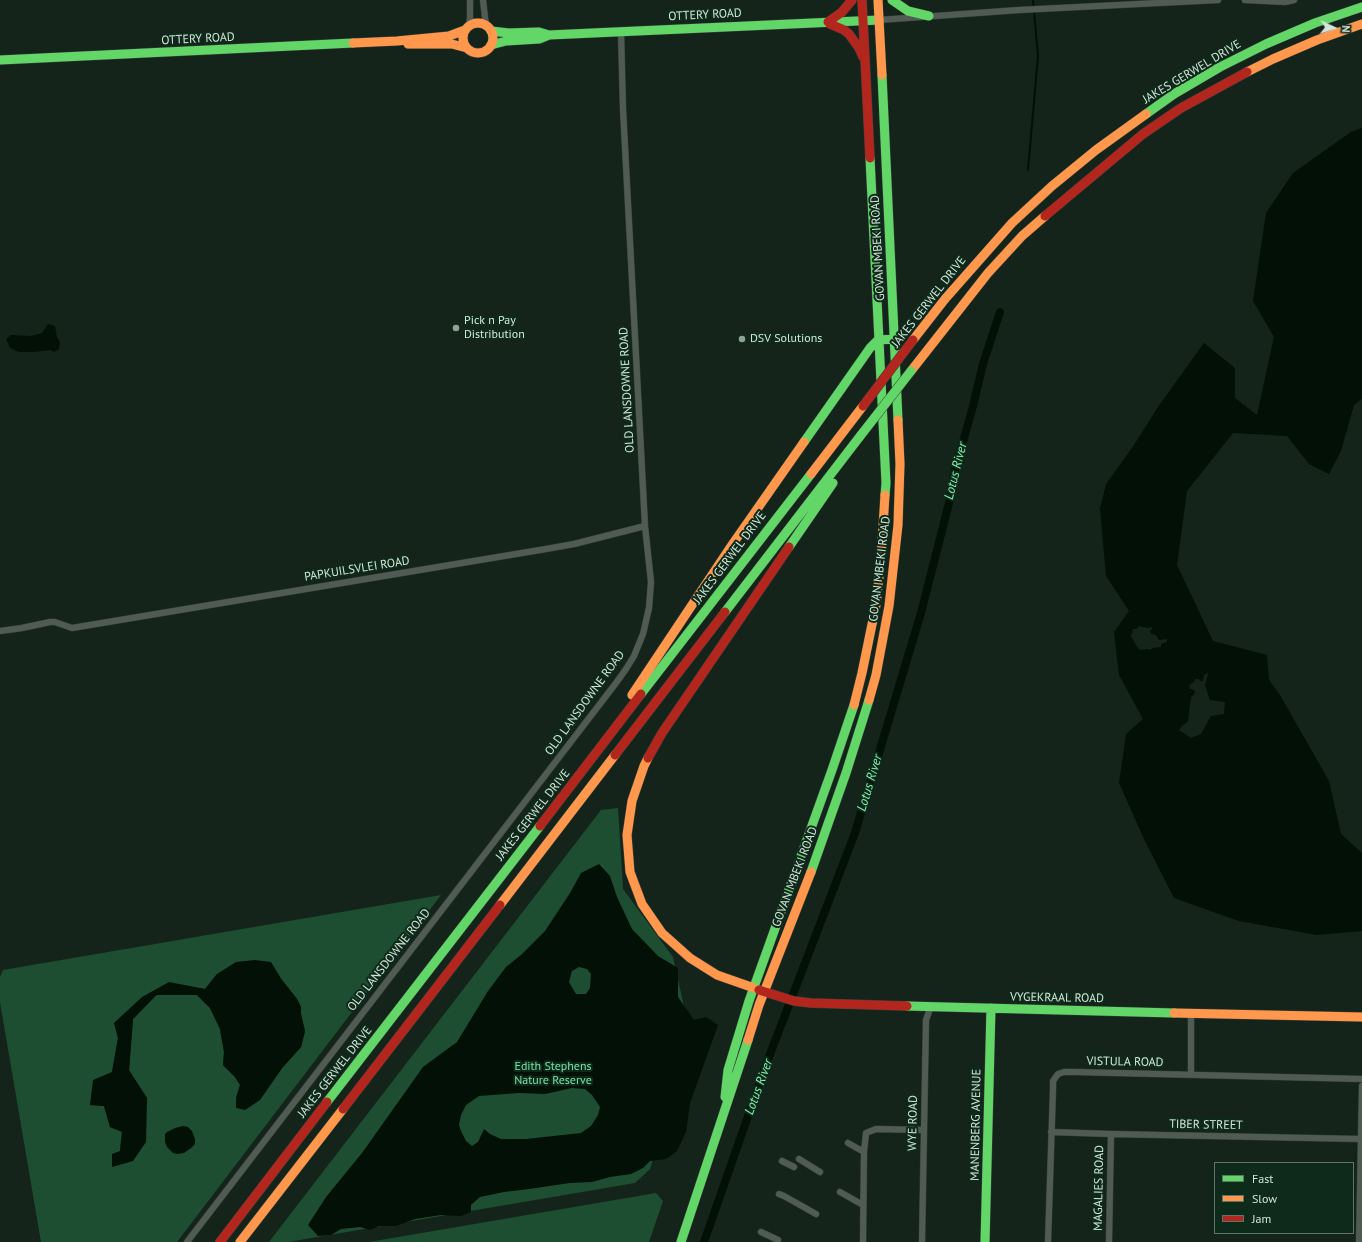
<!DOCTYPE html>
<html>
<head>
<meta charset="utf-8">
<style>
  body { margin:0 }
  #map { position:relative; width:1362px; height:1242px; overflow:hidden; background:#14241b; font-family:"PT Sans",sans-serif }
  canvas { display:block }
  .legend { position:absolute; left:1214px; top:1162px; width:140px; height:72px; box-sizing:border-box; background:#0e2a1a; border:1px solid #5d7466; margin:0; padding:5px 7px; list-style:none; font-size:12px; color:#d4e4d9 }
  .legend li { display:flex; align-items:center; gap:8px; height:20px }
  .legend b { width:20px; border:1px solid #5d7466 }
  .north { position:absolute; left:1314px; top:8px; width:40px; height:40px; -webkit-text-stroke:3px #0e2a1a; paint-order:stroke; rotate:94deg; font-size:11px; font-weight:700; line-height:16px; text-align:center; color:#d4e4d9 }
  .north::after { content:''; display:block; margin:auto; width:14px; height:18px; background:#d4e4d9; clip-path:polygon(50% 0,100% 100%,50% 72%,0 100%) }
</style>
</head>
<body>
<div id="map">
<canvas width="1362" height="1242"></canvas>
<ul class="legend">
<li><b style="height:5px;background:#63d668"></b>Fast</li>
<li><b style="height:5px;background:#ff974d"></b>Slow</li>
<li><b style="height:5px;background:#b3261e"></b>Jam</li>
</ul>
<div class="north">N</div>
</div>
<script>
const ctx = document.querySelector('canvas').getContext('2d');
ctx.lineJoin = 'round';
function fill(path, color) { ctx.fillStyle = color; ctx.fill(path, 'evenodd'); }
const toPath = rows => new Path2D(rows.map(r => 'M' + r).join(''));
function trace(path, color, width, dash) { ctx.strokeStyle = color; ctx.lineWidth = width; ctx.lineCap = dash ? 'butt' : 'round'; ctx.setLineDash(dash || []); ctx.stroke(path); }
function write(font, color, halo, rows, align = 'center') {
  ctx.font = font + ' "PT Sans",sans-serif'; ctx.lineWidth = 4; ctx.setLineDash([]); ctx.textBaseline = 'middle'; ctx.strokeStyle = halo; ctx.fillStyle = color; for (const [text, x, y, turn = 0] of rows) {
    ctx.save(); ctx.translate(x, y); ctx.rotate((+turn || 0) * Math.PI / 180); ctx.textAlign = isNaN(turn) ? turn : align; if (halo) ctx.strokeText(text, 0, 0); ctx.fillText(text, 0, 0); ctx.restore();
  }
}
fill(toPath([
  [618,808,623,889,673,957,691,1038,650,1169,635,1183,288,1242,269,1242,601,810],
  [441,895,177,1242,41,1242,0,1002,0,977,3,970],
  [217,974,282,980,297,999,301,1007,301,1014,305,1031,301,1047,283,1067,236,1098,240,1085,235,1077,223,1065,224,1052,220,1029,210,1008,197,995,157,995,133,1019,129,1071,147,1098,112,1167,120,1151,122,1131,110,1127,104,1106,90,1105,112,1072,118,1038,114,1023,168,983,205,989],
  [656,1193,663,1201,649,1242,369,1242]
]), '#1e4e32');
fill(toPath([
  [1362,128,1362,399,1354,405,1341,451,1329,474,1309,464,1287,436,1233,433,1187,491,1177,565,1213,641,1267,655,1269,680,1280,695,1329,781,1341,834,1362,853,1362,931,1317,935,1239,921,1174,898,1144,839,1119,783,1126,734,1143,719,1119,675,1114,632,1129,611,1106,576,1100,509,1106,484,1132,448,1158,407,1204,343,1235,368,1235,398,1257,415,1274,337,1253,301,1266,213,1293,173,1351,132],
  [1139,626,1148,628,1152,627,1152,629,1150,630,1151,634,1156,635,1159,640,1167,639,1167,642,1161,644,1161,647,1153,648,1150,650,1147,649,1140,650,1137,647,1131,636,1133,629,1137,629],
  [1207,673,1208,674,1205,685,1210,700,1225,702,1224,714,1211,716,1201,734,1191,738,1179,730,1182,726,1188,721,1191,697,1193,696,1195,692,1194,690,1190,689,1189,685,1194,682,1195,679,1199,679,1200,681,1203,681,1204,675],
  [48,324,55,326,57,337,60,342,59,349,54,352,50,350,33,352,19,352,10,348,6,339,11,335,31,336,42,333],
  [599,864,610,876,617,897,632,929,658,956,678,968,678,997,694,1020,706,1017,718,1025,690,1103,686,1132,677,1151,666,1159,650,1161,643,1168,631,1174,610,1177,592,1182,570,1183,529,1189,504,1192,480,1197,471,1205,471,1212,461,1216,441,1215,415,1219,396,1226,379,1226,370,1230,360,1227,341,1229,331,1235,318,1236,308,1225,326,1197,362,1153,423,1067,457,1042,488,991,506,967,522,954,545,931,570,893,581,873],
  [579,967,587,969,591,974,590,988,586,994,576,994,569,982,572,971],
  [572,1088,585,1089,592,1095,600,1107,598,1115,591,1126,581,1133,526,1139,501,1139,490,1134,484,1129,478,1142,472,1146,466,1141,461,1131,459,1125,461,1115,466,1105,479,1096,519,1093,545,1094],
  [255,960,271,962,282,980,297,999,301,1007,301,1014,305,1031,301,1047,283,1067,260,1100,245,1110,236,1108,236,1098,240,1085,235,1077,223,1065,224,1052,220,1029,210,1008,197,995,156,995,133,1019,129,1070,147,1098,146,1142,133,1161,112,1167,112,1154,120,1151,122,1132,110,1127,104,1106,90,1105,93,1080,112,1072,118,1038,114,1023,142,997,169,982,205,989,217,974,236,962],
  [183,1126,188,1127,192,1131,195,1139,195,1144,191,1148,184,1153,178,1154,173,1153,167,1147,165,1142,165,1134,167,1132,175,1128]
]), '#021005');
trace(toPath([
  [1028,170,1038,56,1033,0]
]), '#021005', 2);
trace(toPath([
  [704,1242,767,1062,855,833,921,613,950,499,953,478,973,406,983,364,1000,312]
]), '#021005', 8);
const street = toPath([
  [483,0,486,26],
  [1245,0,1285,2,1294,0],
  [879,20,1019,10,1218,0],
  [469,26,470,18,470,0],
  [0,631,22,628,50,622,55,622,72,628,546,549,574,544,645,526],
  [1191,1075,1191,1012],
  [1051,1132,1111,1134,1360,1139],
  [848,1143,864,1152],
  [799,1159,820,1172],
  [782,1161,794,1167],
  [840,1192,863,1205],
  [779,1194,784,1196,816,1214],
  [761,1232,778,1240],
  [187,1242,616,683,626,669,634,656,643,634,649,608,651,582,645,526,623,109,621,32],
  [863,1242,864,1152,866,1133,876,1129,924,1130],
  [922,1242,926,1020,931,1006],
  [1048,1242,1053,1089,1053,1081,1058,1074,1064,1072,1075,1072,1362,1079],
  [1109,1242,1111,1134],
  [1359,1242,1362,1086]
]);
const fast = toPath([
  [892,0,908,11,929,16],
  [491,31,509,33,539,32,549,35,879,20],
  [491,45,506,41,539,39,549,35],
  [0,60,353,43],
  [882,75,898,420],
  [1146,114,1174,94,1220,67,1266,44,1315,23,1362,7],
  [870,158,886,483,885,495],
  [804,442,870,348,878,340,894,339],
  [789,547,833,483],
  [725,612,861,435],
  [641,694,811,474],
  [811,872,846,773,869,700],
  [907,1006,1174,1013],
  [725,1097,728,1070,749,1001,832,770,854,705],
  [327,1102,540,826],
  [681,1242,748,1040],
  [985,1242,991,1008]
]);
const slow = toPath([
  [878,0,882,75],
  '463 38a15 15 0 1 1 30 0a15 15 0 1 1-30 0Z',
  [353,43,397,41,449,36,465,30],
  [408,44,452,44,467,48],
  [1247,72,1273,59,1317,40,1362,24],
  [913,340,945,299,1012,223,1052,186,1096,150,1146,114],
  [911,371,988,273,1022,236,1045,216],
  [811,474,863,406],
  [632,695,732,545,804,442],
  [869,700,876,675,889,606,898,525,900,464,898,420],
  [854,705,862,673,876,605,881,558,885,495],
  [648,758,644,766,632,801,627,835,630,872,642,904,662,933,690,958,717,975,754,988],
  [500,905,615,755],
  [1174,1013,1362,1017],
  [748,1040,759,1005,811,872],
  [240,1242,343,1109]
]);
const jam = toPath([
  [862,0,870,158],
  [828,22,842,12,852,0],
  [830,24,844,30,849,34,859,48,863,57],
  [1045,216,1143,134,1181,108,1247,72],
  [615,755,725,612],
  [648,758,662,733,789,547],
  [540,826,641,694],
  [759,990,794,1001,811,1003,907,1006],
  [343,1109,500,905],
  [220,1242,327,1102]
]);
trace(street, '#344039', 7);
trace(fast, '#344039', 10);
trace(slow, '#344039', 10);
trace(jam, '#344039', 10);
trace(street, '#505b54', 6);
trace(fast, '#63d668', 9);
trace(slow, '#ff974d', 9);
trace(jam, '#b3261e', 9);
const fastBridge = toPath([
  [861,435,911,371]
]);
const jamBridge = toPath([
  [863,406,913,340]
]);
trace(fastBridge, '#344039', 10, []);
trace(jamBridge, '#344039', 10, []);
trace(fastBridge, '#63d668', 9);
trace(jamBridge, '#b3261e', 9);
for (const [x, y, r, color] of [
  [456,328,4,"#91a196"],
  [742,339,4,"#91a196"]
]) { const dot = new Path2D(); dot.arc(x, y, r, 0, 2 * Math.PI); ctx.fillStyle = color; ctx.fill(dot); trace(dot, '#0e2a1a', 1.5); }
write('12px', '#d4e4d9', '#0e2a1a', [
  ["OTTERY ROAD",705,15,-3],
  ["OTTERY ROAD",198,39,-3],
  ["JAKES GERWEL DRIVE",1192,72,-31],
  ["GOVAN MBEKI ROAD",878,248,-93],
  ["JAKES GERWEL DRIVE",929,302,-52],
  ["OLD LANSDOWNE ROAD",627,390,-93],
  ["JAKES GERWEL DRIVE",730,558,-53],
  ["PAPKUILSVLEI ROAD",357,569,-9],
  ["GOVAN MBEKI ROAD",880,569,-83],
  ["OLD LANSDOWNE ROAD",585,703,-54],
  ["JAKES GERWEL DRIVE",533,815,-52],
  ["GOVAN MBEKI ROAD",795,877,-69],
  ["OLD LANSDOWNE ROAD",389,960,-52],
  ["VYGEKRAAL ROAD",1057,998,1],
  ["VISTULA ROAD",1125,1062,1],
  ["JAKES GERWEL DRIVE",335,1072,-52],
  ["WYE ROAD",913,1123,-89],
  ["MANENBERG AVENUE",976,1125,-89],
  ["TIBER STREET",1206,1125,1],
  ["MAGALIES ROAD",1099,1188,-89]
]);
write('12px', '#d4e4d9', '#0e2a1a', [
  ["Pick n Pay",464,321],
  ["Distribution",464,335],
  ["DSV Solutions",750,339]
], 'left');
write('12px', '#78e3a3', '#0e2a1a', [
  ["Edith Stephens",553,1067],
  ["Nature Reserve",553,1081]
]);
write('italic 13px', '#82edac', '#0e2a1a', [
  ["Lotus River",956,471,-76],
  ["Lotus River",870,783,-73],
  ["Lotus River",759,1087,-70]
]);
</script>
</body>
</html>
